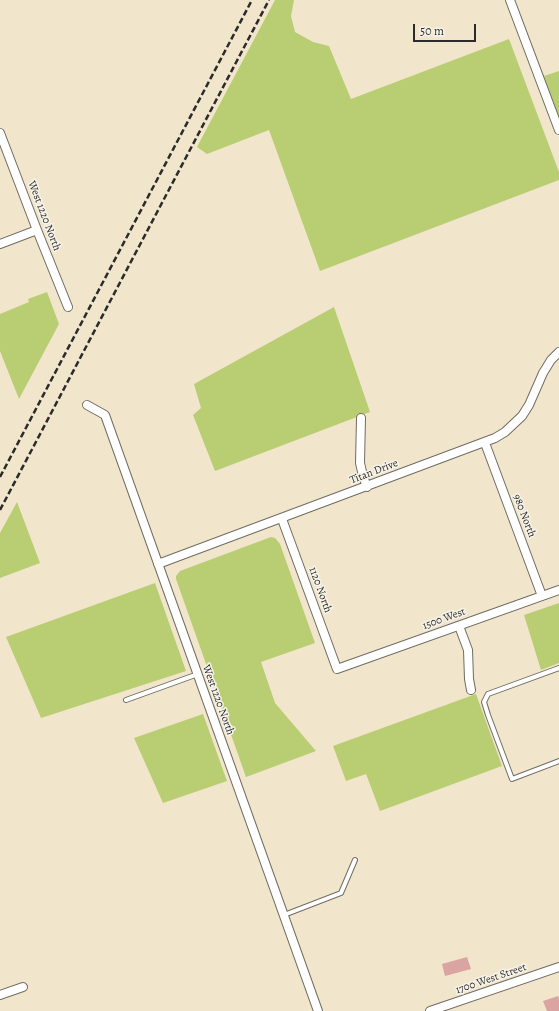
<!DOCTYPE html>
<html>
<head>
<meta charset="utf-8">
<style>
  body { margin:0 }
  #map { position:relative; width:559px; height:1011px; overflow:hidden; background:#f1e5cb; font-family:Alegreya,serif }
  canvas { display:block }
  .scale { position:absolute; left:413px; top:24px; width:63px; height:18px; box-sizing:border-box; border:2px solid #2b2b2b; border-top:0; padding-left:5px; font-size:12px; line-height:14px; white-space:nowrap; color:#2b2b2b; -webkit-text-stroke:3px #f7f3e8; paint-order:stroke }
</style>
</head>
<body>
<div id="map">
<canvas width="559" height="1011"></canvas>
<div class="scale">50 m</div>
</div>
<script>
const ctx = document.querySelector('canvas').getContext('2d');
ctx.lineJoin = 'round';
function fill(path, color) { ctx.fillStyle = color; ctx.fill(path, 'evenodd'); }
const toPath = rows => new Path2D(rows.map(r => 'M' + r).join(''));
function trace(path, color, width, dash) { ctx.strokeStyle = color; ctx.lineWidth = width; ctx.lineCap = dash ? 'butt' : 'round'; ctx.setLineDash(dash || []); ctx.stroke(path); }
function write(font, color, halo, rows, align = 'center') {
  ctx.font = font + ' Alegreya,serif'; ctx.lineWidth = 3; ctx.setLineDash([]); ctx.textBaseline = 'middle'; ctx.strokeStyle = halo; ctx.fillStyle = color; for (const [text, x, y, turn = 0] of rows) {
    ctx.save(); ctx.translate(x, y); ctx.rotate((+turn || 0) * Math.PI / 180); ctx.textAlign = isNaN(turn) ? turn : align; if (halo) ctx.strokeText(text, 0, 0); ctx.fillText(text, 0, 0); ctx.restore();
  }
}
fill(toPath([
  [275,0,294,0,291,16,295,32,313,42,329,46,351,99,509,39,559,172,559,180,320,271,269,130,207,154,197,147],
  [559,71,559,116,544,76],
  [47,292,59,324,19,399,0,351,0,314,29,302,28,299],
  [334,307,370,412,215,471,193,415,201,408,194,384],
  [17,502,40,563,0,578,0,533],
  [271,537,275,538,280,544,315,643,261,662,275,703,316,751,246,777,176,579,176,576,180,571],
  [155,583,186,671,41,718,6,637],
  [559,603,559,663,541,670,524,615],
  [476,694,502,766,380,811,366,774,346,781,333,746],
  [203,714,227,781,163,803,134,738]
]), '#b9ce72');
fill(toPath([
  [467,957,471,969,445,976,442,964],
  [558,996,559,999,559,1011,547,1011,543,1001]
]), '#d9a4a2');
const service = toPath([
  [559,668,488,694,484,702,488,715,512,779,559,761],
  [126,700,198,674],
  [284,915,341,893,355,860]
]);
const minor = toPath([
  [510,0,559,130],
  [0,133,37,230,68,307],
  [0,244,37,230],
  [87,405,105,415,318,1011],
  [361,418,360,463,363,476,367,487],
  [485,443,542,596],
  [282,519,337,669,559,590],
  [158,564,495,438,505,432,522,416,529,405,543,373,551,360,559,352],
  [459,626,468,650,469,679,471,690],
  [0,995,23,987],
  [430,1011,559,967]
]);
trace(service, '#706c63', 6);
trace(minor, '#706c63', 10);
trace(service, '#fff', 4);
trace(minor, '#fff', 8);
trace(toPath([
  [0,477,252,0],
  [0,510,269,0]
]), '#2b2b2b', 2.5, [6, 3]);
write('11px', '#2b2b2b', '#f7f3e8', [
  ["West 1220 North",44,216,69],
  ["Titan Drive",374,472,-21],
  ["980 North",524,516,69],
  ["1120 North",320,590,70],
  ["1500 West",444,619,-20],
  ["West 1220 North",218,700,70],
  ["1700 West Street",491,979,-19]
]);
</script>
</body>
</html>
